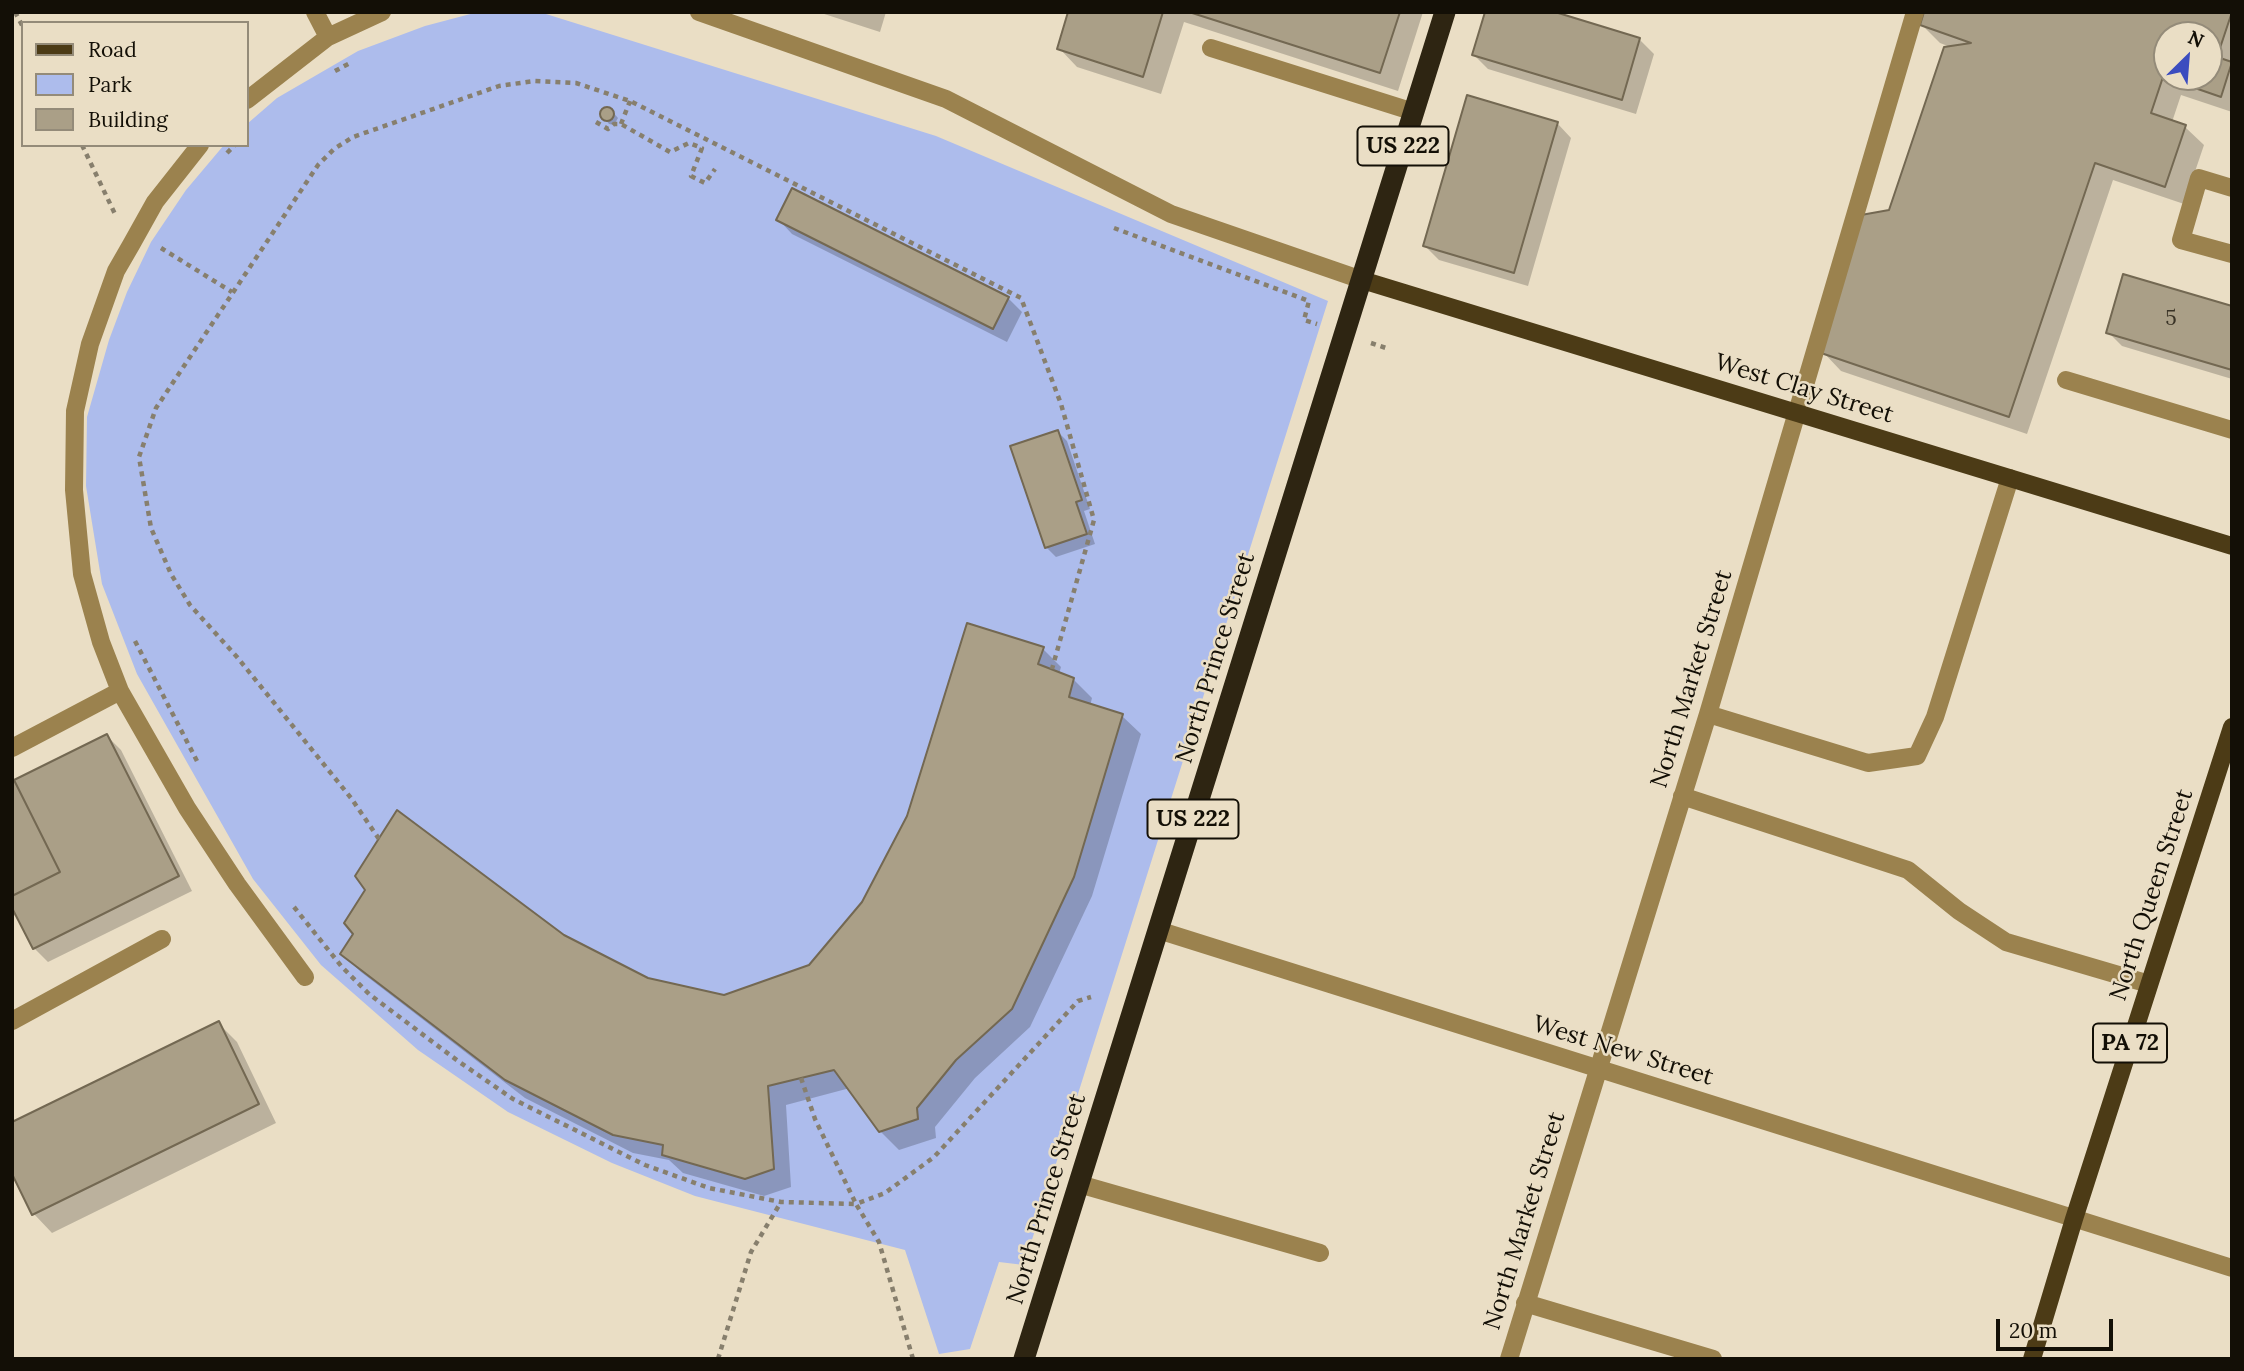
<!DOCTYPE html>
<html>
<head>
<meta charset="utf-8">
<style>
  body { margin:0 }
  #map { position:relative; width:2244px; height:1371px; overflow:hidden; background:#eadec5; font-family:Lora,serif }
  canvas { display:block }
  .frame { position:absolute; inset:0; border:14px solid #130f06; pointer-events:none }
  .legend { position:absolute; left:21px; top:21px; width:228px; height:126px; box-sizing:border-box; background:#eadec5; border:2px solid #948b79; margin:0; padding:9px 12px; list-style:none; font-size:21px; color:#130f06 }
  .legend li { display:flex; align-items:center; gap:14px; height:35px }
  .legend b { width:35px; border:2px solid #948b79 }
  .north { position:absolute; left:2153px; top:21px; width:70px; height:70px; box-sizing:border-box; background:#eadec5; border:2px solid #948b79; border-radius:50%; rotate:25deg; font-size:19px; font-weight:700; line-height:28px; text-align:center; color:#130f06 }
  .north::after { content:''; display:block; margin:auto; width:24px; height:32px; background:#3b4cbf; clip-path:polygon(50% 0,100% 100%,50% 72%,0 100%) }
  .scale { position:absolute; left:1996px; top:1319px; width:117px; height:32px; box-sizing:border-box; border:4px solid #130f06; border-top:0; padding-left:9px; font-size:21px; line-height:24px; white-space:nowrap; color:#130f06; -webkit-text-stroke:5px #eadec5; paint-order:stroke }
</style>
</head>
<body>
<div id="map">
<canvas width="2244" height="1371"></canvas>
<div class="frame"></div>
<ul class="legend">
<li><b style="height:9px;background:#4c3b16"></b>Road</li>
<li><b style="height:19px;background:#adbcec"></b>Park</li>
<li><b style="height:19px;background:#aa9f87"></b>Building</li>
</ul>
<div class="north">N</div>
<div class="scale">20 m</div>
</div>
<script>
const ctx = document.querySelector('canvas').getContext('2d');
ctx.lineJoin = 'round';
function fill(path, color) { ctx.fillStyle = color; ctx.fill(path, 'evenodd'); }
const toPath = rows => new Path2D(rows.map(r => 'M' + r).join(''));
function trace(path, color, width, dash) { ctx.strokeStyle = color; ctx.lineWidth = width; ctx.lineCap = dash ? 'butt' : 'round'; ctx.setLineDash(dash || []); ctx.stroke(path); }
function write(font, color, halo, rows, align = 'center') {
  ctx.font = font + ' Lora,serif'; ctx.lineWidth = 5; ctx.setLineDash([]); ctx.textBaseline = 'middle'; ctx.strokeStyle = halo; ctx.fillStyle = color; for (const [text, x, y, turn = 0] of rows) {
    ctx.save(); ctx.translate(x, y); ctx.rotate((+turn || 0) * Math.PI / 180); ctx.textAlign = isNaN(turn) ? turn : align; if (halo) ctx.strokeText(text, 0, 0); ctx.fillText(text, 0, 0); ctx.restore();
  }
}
fill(toPath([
  [478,12,546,14,936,136,1328,301,1024,1265,999,1262,970,1349,939,1354,905,1250,695,1196,612,1163,508,1112,418,1050,321,965,253,879,137,674,102,584,86,486,87,417,109,340,127,292,151,242,186,190,224,145,247,145,247,124,277,98,358,51,425,26]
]), '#adbcec');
fill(toPath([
  [818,12,886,12,880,32],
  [1070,12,1423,12,1398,91,1184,22,1161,94,1077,67,1059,48],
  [2232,12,2232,112,2181,95,2172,122,2185,127,2204,145,2184,204,2113,180,2027,434,1841,371,1823,352,1890,211,1953,48,1940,43,1922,25],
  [2167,35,2209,35,2209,77,2167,77],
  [1640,40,1654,54,1636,114,1488,69,1474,55],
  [606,108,610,109,618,118,614,125,609,124,602,115,602,111],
  [1557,123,1571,138,1528,286,1439,260,1425,246],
  [778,219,1008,298,1022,312,1007,342,792,234],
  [2232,308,2232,379,2122,346,2108,332],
  [1058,432,1067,441,1090,509,1084,511,1095,544,1056,557,1046,547],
  [1043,649,1061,667,1059,674,1073,679,1092,698,1090,706,1122,716,1141,734,1092,896,1030,1027,975,1078,935,1127,936,1138,899,1150,880,1131,850,1088,786,1105,791,1187,764,1196,683,1173,669,1160,633,1153,525,1098,361,972,342,954,564,937,647,980,725,997,810,966,864,903],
  [107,736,121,750,192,891,48,962,34,948,17,914,12,917,12,783],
  [218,1023,237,1042,276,1123,52,1233,34,1214,12,1170]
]), '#0003');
const building = toPath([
  [1068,12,1163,12,1143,77,1057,49,1068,12],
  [1189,12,1400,12,1380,73,1189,12],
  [1485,12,1555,12,1640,38,1622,100,1472,55,1485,12],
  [1924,12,2232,12,2217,57,2232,62,2221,97,2163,77,2151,113,2186,125,2165,187,2095,163,2009,417,1821,353,1861,215,1889,210,1944,47,1971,43,1920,25,1924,12],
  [2167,35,2209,35,2209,77,2167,77,2167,35],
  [1467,95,1558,122,1514,273,1423,246,1467,95],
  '600 114a7 7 0 1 1 14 0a7 7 0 1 1-14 0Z',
  [792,188,1009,297,993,329,776,220,792,188],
  [2123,274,2232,306,2232,370,2106,333,2123,274],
  [1058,430,1082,500,1076,502,1087,534,1045,548,1010,446,1058,430],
  [967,623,1044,647,1038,664,1074,678,1069,697,1123,714,1074,877,1012,1009,956,1060,917,1108,918,1119,879,1132,834,1070,768,1086,774,1169,745,1179,662,1155,663,1145,613,1135,505,1080,340,954,353,934,344,923,365,890,355,876,397,810,564,935,648,978,724,995,809,965,862,902,907,816,967,623],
  [107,734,179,876,33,949,12,908,12,896,60,872,14,780,107,734],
  [14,780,60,872,12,896,12,781,14,780],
  [219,1021,259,1104,32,1215,12,1174,12,1122,219,1021]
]);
fill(building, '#aa9f87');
trace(building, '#736852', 2);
trace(toPath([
  [15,12,23,27],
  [335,71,350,63],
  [596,122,608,129,614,124,621,124,670,152,689,143,702,148,691,176,705,183,715,169],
  [621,124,630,101],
  [82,145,115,214],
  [227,153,235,145],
  [1114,228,1309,301,1304,320,1317,324],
  [161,248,232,292],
  [1371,343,1386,348],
  [135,641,197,761],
  [379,839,351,798,237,657,190,605,171,574,151,528,139,457,156,408,318,165,334,149,353,137,499,86,534,81,576,83,630,101,1021,298,1061,404,1094,520,1052,669],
  [294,907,342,967,369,994,458,1061,513,1099,645,1165,709,1188,781,1202,856,1204,815,1119,801,1078],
  [718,1359,751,1252,781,1202],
  [913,1359,879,1242,856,1204,885,1193,934,1157,1078,1001,1091,997]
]), '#877f6d', 4.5, [5, 5]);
trace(toPath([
  [315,12,328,37],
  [699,12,946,99,1171,214,1362,280],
  [1211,48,1414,112],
  [247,100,328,37,382,12],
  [200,145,155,202,131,245,116,271,90,344,75,411,74,490,82,574,101,642,120,691,187,808,237,884,305,977],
  [2232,188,2199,178,2181,240,2232,254],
  [2066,380,2232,430],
  [1708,714,1868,763,1917,756,1935,717,2010,478],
  [12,748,120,691],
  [1682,796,1908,870,1959,911,2006,942,2149,984],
  [1158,930,2232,1268],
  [12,1021,162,939],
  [1079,1184,1320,1253],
  [1525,1303,1713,1359],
  [1509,1359,1708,714,1915,12]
]), '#9b824e', 18);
trace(toPath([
  [1362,280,2232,546],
  [2032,1359,2074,1219,2232,727]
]), '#4c3b16', 18);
trace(toPath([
  [1024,1359,1445,12]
]), '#2e2512', 21);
write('21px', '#393326', null, [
  ["5",2171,319]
]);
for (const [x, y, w] of [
  [1403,146,91],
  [1193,819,91],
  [2130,1043,74]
]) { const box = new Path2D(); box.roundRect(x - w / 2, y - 19.5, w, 39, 5); ctx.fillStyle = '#eadec5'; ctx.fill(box); trace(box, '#130f06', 2); }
write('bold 23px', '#130f06', null, [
  ["US 222",1403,146],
  ["US 222",1193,819],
  ["PA 72",2130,1043]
]);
write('24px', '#130f06', '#eadec5', [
  ["West Clay Street",1804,389,17],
  ["North Prince Street",1216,658,-73],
  ["North Market Street",1692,679,-73],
  ["North Queen Street",2152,895,-72],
  ["West New Street",1623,1051,17],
  ["North Prince Street",1047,1199,-73],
  ["North Market Street",1525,1221,-73]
]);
</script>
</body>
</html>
